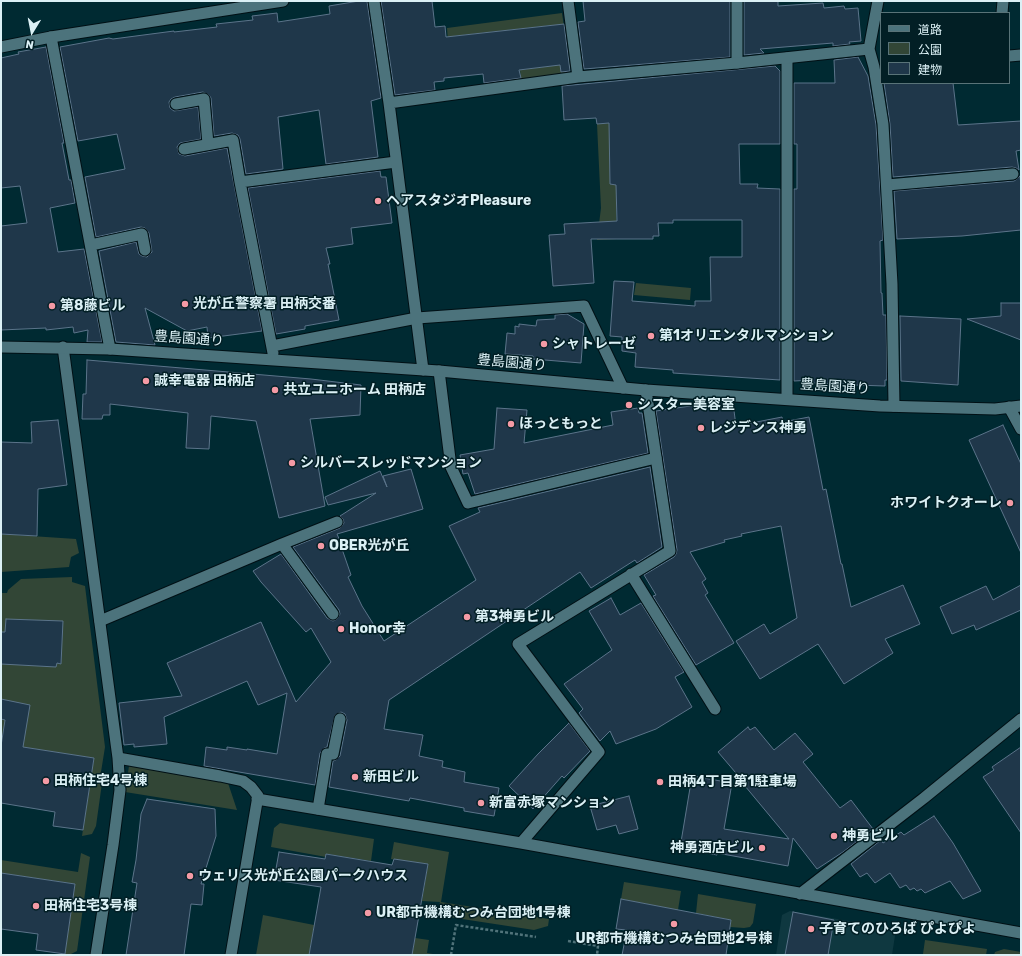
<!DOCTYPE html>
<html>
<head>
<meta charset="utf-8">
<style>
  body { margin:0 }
  #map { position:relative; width:1022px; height:956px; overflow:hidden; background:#002a32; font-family:Rubik,"Noto Sans JP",sans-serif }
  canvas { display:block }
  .frame { position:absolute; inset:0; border:2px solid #dbf0f5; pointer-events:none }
  .legend { position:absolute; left:880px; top:12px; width:130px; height:72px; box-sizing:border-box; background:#021f25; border:1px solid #597378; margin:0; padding:5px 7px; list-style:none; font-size:12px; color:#dbf0f5 }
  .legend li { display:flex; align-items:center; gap:8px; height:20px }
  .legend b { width:20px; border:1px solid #597378 }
  .north { position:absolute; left:12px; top:12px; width:40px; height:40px; -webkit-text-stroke:3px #021f25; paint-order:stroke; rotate:190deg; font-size:11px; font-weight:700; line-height:16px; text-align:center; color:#dbf0f5 }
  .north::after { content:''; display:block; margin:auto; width:14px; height:18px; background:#dbf0f5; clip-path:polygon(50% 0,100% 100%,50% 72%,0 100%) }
</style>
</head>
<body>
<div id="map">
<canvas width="1022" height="956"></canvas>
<div class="frame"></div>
<ul class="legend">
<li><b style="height:5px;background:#4c737c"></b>道路</li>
<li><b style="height:11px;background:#324636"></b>公園</li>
<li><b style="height:11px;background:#1f374a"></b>建物</li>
</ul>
<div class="north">N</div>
</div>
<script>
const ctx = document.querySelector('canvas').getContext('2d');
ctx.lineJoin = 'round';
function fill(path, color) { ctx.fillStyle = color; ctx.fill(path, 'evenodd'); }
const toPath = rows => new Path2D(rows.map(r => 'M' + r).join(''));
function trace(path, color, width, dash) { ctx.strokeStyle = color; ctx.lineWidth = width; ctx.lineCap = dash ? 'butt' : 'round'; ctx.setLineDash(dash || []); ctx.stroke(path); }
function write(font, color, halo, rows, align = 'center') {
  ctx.font = font + ' Rubik,"Noto Sans JP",sans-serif'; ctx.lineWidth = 3; ctx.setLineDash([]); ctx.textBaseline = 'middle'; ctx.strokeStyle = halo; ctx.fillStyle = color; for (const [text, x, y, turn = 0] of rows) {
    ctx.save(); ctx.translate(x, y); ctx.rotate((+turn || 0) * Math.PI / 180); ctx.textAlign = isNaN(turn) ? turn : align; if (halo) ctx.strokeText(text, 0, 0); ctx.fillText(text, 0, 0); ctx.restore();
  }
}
fill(toPath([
  [790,911,896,929,892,955,776,955,782,915]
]), '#0f3840');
fill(toPath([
  [562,13,570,68,565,74,521,79,520,70,558,65,553,25,454,36,448,42,447,28],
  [641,120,610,139,610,184,620,185,616,195,617,239,597,240,601,208,597,124],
  [636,283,691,288,690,300,634,295],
  [1,534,76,539,79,553,71,557,69,567,1,572],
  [72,577,72,582,85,586,105,747,101,772,102,783,96,826,92,834,82,836,94,758,2,744,1,746,1,593,7,593,8,590,21,579],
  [129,766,228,783,237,810,125,792],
  [280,823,374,839,371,861,327,854,326,857,271,847,274,828],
  [394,842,449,852,441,902,549,919,548,926,534,930,436,915,440,902,422,901,428,864,391,859],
  [81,853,90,857,77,951,71,954,64,955,75,884,1,873,1,860,78,872],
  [624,882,681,891,678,910,621,899],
  [698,894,756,904,753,923,750,927,744,928,730,927,731,920,696,913],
  [263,915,314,925,309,955,256,955],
  [415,938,429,940,427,953,433,954,434,955,412,955],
  [925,940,987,949,986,955,923,954],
  [1004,949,1021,952,1021,955,994,955,995,952]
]), '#324636');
const building = toPath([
  [359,1,367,1,381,98,371,101,378,157,326,164,319,110,278,117,283,169,246,174,240,139,238,135,232,133,214,136,211,98,209,95,203,92,175,97,171,99,169,102,170,108,174,111,198,107,201,139,180,143,177,147,179,154,185,156,227,148,262,331,208,338,207,327,187,331,145,308,155,345,116,342,99,251,136,242,139,254,142,256,147,257,152,252,149,233,145,228,141,227,96,237,85,177,125,169,117,134,78,141,60,47,109,38,113,39,174,31,174,32,217,27,216,24,253,20,252,16,277,13,278,22,330,14,329,6,359,1],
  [381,1,432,1,435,27,445,26,446,37,564,24,570,71,561,72,560,65,519,70,521,78,484,83,483,74,444,78,444,81,434,82,435,90,395,95,381,1],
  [583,1,730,1,730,57,584,69,578,22,585,21,583,1],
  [744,1,778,1,778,6,823,3,824,8,844,6,845,9,858,8,861,41,849,42,850,44,833,46,833,43,760,49,764,53,744,55,744,1],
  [46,47,64,143,62,143,69,180,71,180,75,203,50,208,58,252,84,249,102,342,87,342,88,330,74,333,73,327,46,330,46,328,1,330,1,226,27,223,20,186,1,188,1,58,19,54,18,52,46,47],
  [858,57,868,76,876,125,883,240,880,241,881,293,882,293,883,315,886,315,887,380,885,380,885,386,854,385,854,382,837,384,813,383,813,380,794,381,794,189,797,189,797,144,794,144,794,83,835,83,834,60,858,57],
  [775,66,780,71,780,144,739,144,740,184,758,184,757,188,780,189,780,380,673,373,673,370,635,367,636,353,622,351,622,337,610,336,614,281,634,282,632,301,695,306,695,301,711,301,710,257,742,257,742,220,673,220,673,223,658,223,659,236,653,236,653,239,591,239,594,283,553,286,549,235,565,234,564,224,617,221,616,185,610,184,609,123,597,124,596,118,564,120,562,86,775,66],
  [884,83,953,83,958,125,1021,121,1021,150,1016,151,1019,170,1016,168,1012,167,893,177,890,124,884,83],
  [380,171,381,177,386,177,392,223,351,228,353,244,326,248,330,264,328,264,339,320,305,326,305,329,276,334,248,188,380,171],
  [1020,176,1021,185,1021,230,962,236,897,239,894,191,1014,181,1017,179,1020,176],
  [1001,303,1021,303,1021,340,967,319,1001,316,1001,303],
  [567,314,584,324,581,363,533,359,533,356,505,354,507,333,515,334,515,326,519,327,519,324,536,326,537,320,555,319,555,315,567,314],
  [900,316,961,319,958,385,901,381,900,316],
  [87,360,311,379,361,385,360,415,310,419,325,506,279,518,256,421,211,416,209,449,186,448,188,413,110,404,110,415,103,415,102,419,82,419,83,394,86,394,87,360],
  [718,402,733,403,736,426,782,417,783,422,809,417,823,490,826,489,841,564,842,564,851,607,903,585,920,624,885,639,893,653,844,684,818,644,760,679,736,641,764,624,770,634,797,618,781,526,741,534,742,536,724,540,725,542,690,552,706,579,702,582,708,593,705,595,734,643,696,665,653,596,656,595,644,575,674,557,676,554,677,550,656,411,718,402],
  [497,408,527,410,524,443,613,425,611,412,638,408,639,413,642,413,648,453,475,494,468,473,463,474,460,455,494,449,497,408],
  [58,420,67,485,38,489,37,536,1,534,1,442,32,443,31,422,58,420],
  [1003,425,1021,464,1021,553,969,440,1003,425],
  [650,467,662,547,637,563,635,560,591,588,580,572,389,700,384,729,423,735,419,756,443,761,442,767,465,772,464,782,499,788,494,816,464,811,464,808,410,798,409,801,329,787,333,761,336,760,340,756,347,720,345,714,341,712,335,715,327,747,324,748,320,753,315,785,204,766,206,747,227,750,227,747,247,750,247,749,277,754,287,693,258,705,247,681,164,717,167,744,134,747,134,744,124,745,119,703,182,696,167,663,261,622,296,702,331,662,311,628,306,632,261,582,253,571,281,554,327,618,333,621,337,619,340,614,339,610,293,547,340,528,344,523,343,519,340,516,376,493,328,505,325,497,380,471,387,487,383,476,411,469,423,509,337,534,343,548,342,549,351,575,348,577,362,606,384,641,476,580,449,526,480,512,478,508,650,467],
  [1021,585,1021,610,976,630,974,625,952,634,940,607,986,586,993,600,1021,585],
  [611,598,620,615,641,603,684,672,675,677,692,707,656,729,616,744,610,731,600,741,579,713,583,709,564,684,612,650,589,611,611,598],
  [6,619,63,621,61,664,57,663,56,667,1,664,1,632,5,632,6,619],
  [1,699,30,705,23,747,94,758,83,830,53,826,55,812,1,803,1,746,5,720,1,719,1,699],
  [569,723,590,751,564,778,562,776,533,809,509,786,538,754,569,723],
  [748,727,750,730,755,727,774,750,795,733,813,754,803,762,840,808,851,800,873,829,843,852,817,869,793,838,788,866,717,853,717,855,680,848,692,776,732,783,724,829,789,839,745,786,747,786,718,752,748,727],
  [1021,747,1021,833,983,777,994,770,992,767,1021,747],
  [629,796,638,829,619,834,616,825,597,830,590,806,629,796],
  [147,799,215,809,216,836,201,884,204,884,202,905,191,904,184,955,126,955,137,883,132,882,136,860,141,814,147,799],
  [934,816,953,843,981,891,963,899,950,881,925,893,921,889,917,891,914,888,910,890,906,885,900,888,890,873,875,883,867,873,860,877,851,864,881,840,883,843,901,832,904,835,934,816],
  [279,852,325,859,326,854,392,865,394,859,428,864,412,955,309,955,321,887,274,880,279,852],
  [1,873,75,884,65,954,36,950,38,934,1,929,1,873],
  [621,899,731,920,726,955,622,955,627,930,616,929,621,899],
  [793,912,834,920,828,955,785,955,793,912]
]);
fill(building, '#1f374a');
trace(building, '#5b748a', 1);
const service = toPath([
  [737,1,737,63],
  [51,37,110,349],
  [176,104,204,99,208,144],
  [184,149,233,140,240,182,273,353],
  [240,182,396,162],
  [887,185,1013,174],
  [91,245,142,234,145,250],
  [272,346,417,318,584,306,623,388],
  [439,371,451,467,468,503,656,458],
  [787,399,787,58],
  [282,544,337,522],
  [100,621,282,544,333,614],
  [318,809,327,754,333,754,340,719]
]);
const minor = toPath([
  [374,1,389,103,423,370],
  [568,1,578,77],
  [878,1,869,49,874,67,883,124,892,284,894,406],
  [1002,13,1003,1],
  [1,47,51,37,283,1],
  [1009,56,1021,55],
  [389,103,578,77,737,63,869,49],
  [63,347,118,758,120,790,113,845,96,955],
  [1009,407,1021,429],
  [631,574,715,709],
  [118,758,220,776,243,781,251,787,258,796,231,955],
  [257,799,521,843,1021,933],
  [521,843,599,752,518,644,670,551,646,390],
  [800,894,924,798,1021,719]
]);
const tertiary = toPath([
  [1,347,110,349,274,360,439,371,646,390,880,406,995,409,1021,406]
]);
trace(service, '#001015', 13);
trace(minor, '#001015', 13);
trace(tertiary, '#001015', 13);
trace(toPath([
  [568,941,598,946,597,955],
  [451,955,456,925,536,937]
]), '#50737a', 2.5, [3, 2]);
trace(service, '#4c737c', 11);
trace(minor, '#4c737c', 11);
trace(tertiary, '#4c737c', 11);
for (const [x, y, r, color] of [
  [378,201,4,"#f49aa5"],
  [185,304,4,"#f49aa5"],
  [52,306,4,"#f49aa5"],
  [651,336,4,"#f49aa5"],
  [544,344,4,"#f49aa5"],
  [146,381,4,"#f49aa5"],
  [275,390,4,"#f49aa5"],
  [629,405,4,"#f49aa5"],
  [511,424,4,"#f49aa5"],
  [701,428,4,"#f49aa5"],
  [292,463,4,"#f49aa5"],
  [1010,503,4,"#f49aa5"],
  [321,546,4,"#f49aa5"],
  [467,617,4,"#f49aa5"],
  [341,629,4,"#f49aa5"],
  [355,777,4,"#f49aa5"],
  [46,781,4,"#f49aa5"],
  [660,782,4,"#f49aa5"],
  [481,803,4,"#f49aa5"],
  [834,836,4,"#f49aa5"],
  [762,848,4,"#f49aa5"],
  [190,876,4,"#f49aa5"],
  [36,906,4,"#f49aa5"],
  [368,913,4,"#f49aa5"],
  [674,924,4,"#f49aa5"],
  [811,929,4,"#f49aa5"]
]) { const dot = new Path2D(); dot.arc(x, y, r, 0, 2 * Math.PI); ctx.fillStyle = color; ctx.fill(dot); trace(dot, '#021f25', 1.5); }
write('bold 14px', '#dbf0f5', '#021f25', [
  ["ヘアスタジオPleasure",386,201],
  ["光が丘警察署 田柄交番",193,304],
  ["第8藤ビル",60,306],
  ["第1オリエンタルマンション",659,336],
  ["シャトレーゼ",552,344],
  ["誠幸電器 田柄店",154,381],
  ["共立ユニホーム 田柄店",283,390],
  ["シスター美容室",637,405],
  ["ほっともっと",519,424],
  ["レジデンス神勇",709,428],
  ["シルバースレッドマンション",300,463],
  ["ホワイトクオーレ",1002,503,"right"],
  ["OBER光が丘",329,546],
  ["第3神勇ビル",475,617],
  ["Honor幸",349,629],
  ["新田ビル",363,777],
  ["田柄住宅4号棟",54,781],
  ["田柄4丁目第1駐車場",668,782],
  ["新富赤塚マンション",489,803],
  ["神勇ビル",842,836],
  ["神勇酒店ビル",754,848,"right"],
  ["ウェリス光が丘公園パークハウス",198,876],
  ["田柄住宅3号棟",44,906],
  ["UR都市機構むつみ台団地1号棟",376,913],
  ["子育てのひろば ぴよぴよ",819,929],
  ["UR都市機構むつみ台団地2号棟",674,939,"center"]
], 'left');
write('14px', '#dbf0f5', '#021f25', [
  ["豊島園通り",189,339,4],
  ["豊島園通り",512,363,5],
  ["豊島園通り",835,387,4]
]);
</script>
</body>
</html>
